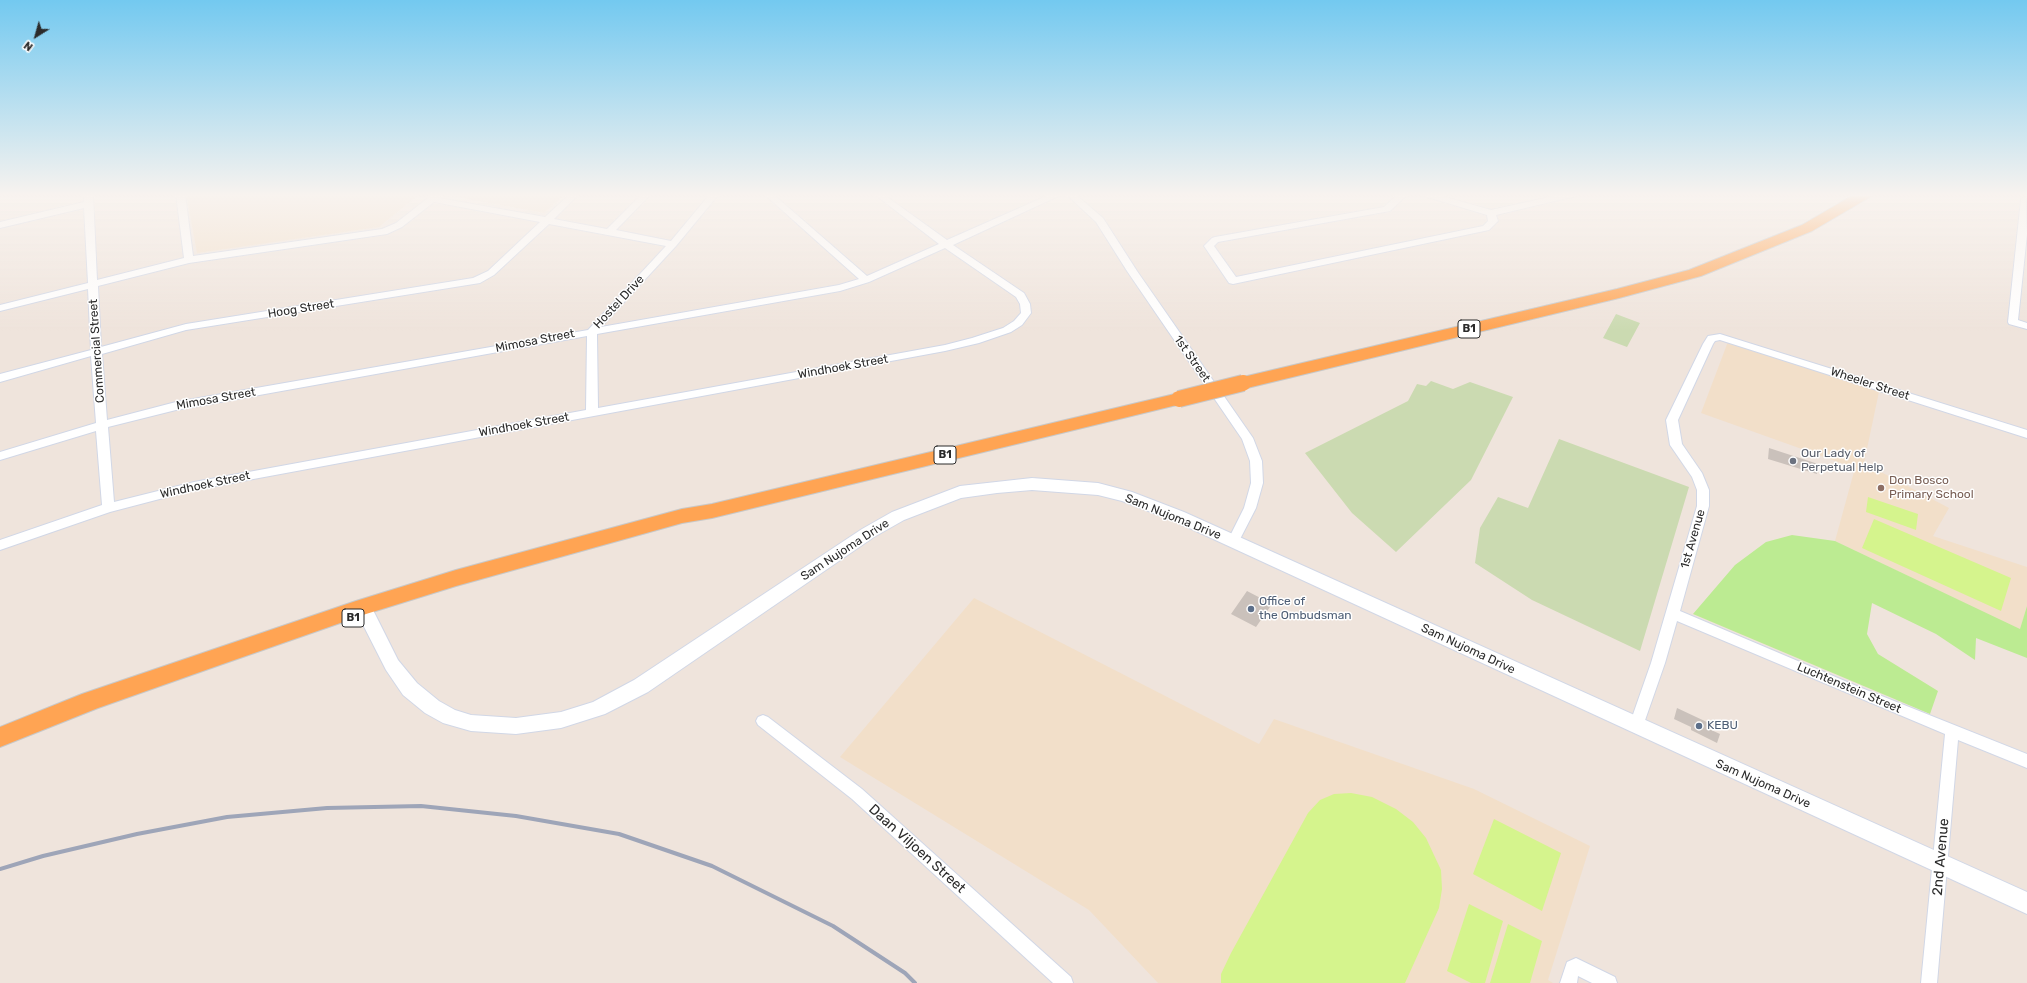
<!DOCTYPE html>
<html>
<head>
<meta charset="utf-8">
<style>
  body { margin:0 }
  #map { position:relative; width:2027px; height:983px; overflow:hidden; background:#efe4dc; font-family:Rubik,sans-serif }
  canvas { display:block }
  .north { position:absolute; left:16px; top:16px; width:40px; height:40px; -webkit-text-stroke:3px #fff; paint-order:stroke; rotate:217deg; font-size:11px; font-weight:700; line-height:16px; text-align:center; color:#2b2b2b }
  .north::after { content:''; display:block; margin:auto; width:14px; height:18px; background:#2b2b2b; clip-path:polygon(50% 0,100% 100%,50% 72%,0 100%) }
</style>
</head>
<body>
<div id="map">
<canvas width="2027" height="983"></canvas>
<div class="north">N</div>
</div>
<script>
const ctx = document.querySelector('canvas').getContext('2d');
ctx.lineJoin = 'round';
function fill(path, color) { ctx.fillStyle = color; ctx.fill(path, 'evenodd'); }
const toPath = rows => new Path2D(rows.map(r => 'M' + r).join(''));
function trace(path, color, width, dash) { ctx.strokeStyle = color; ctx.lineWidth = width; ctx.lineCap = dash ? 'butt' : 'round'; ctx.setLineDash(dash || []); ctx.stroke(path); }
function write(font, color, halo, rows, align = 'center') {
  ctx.font = font + ' Rubik,sans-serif'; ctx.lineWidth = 3; ctx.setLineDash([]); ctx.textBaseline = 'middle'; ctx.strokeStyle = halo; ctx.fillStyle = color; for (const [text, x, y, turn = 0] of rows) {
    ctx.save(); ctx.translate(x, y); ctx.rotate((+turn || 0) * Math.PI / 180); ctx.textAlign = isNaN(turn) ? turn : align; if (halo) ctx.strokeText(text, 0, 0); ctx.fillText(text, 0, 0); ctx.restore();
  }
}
fill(toPath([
  [186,194,420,194,379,227,197,253],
  [446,194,565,194,544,213,445,195],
  [1729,339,1880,387,1864,463,1949,508,1933,536,2027,567,2027,606,2020,630,1835,541,1855,468,1701,413],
  [974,598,1259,744,1274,719,1474,789,1590,846,1548,980,1553,983,1158,983,1089,910,840,757]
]), '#f2dfc9');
fill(toPath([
  [1792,535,1835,541,2020,629,2027,606,2027,658,1976,638,1975,660,1936,634,1872,603,1867,634,1878,654,1938,691,1930,714,1693,614,1735,565,1766,542]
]), '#bceb92');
fill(toPath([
  [1616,314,1640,323,1627,347,1603,338],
  [1431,381,1453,389,1470,382,1513,397,1471,480,1396,552,1352,513,1305,453,1408,401,1417,384,1426,386],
  [1559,439,1689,487,1640,651,1532,600,1475,563,1480,528,1498,497,1528,508]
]), '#cbdab1');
fill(toPath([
  [1868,497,1918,514,1916,530,1866,512],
  [1874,519,2011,578,2001,611,1862,548],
  [1351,793,1372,797,1396,809,1413,822,1426,838,1441,870,1442,889,1439,908,1405,983,1221,983,1221,974,1231,953,1308,813,1320,800,1334,794],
  [1494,819,1561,853,1542,911,1473,874],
  [1469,904,1503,921,1485,983,1471,983,1447,971],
  [1508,924,1542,941,1530,983,1490,983]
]), '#d5f48d');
fill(toPath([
  [1769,448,1818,464,1817,474,1768,459],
  [1247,591,1272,604,1256,627,1231,614],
  [1677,708,1711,724,1709,729,1720,734,1717,743,1691,730,1691,727,1674,719]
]), '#cac1bb');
const minor = toPath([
  [84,194,93,194,97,280,184,258,176,194,185,194,193,256,382,229,396,223,433,194,442,194,439,198,545,217,570,194,579,194,554,219,607,229,642,194,651,194,616,230,671,241,710,194,719,194,676,246,601,327,839,285,859,279,764,194,773,194,867,276,939,244,874,194,883,194,947,240,1051,194,1063,194,953,245,1024,293,1030,304,1031,313,1022,325,1011,332,979,343,945,351,194,490,110,512,0,550,0,540,102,505,96,431,0,460,0,452,96,423,91,356,0,382,0,374,91,350,88,289,0,311,0,305,88,283,84,208,0,228,0,222,84,202,84,194],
  [434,202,540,222,488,271,473,278,186,324,101,347,98,286,189,263,387,234,402,227,434,202],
  [549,224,666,246,588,330,176,402,107,420,102,354,186,330,480,283,494,275,549,224],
  [945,248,1016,297,1020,304,1021,313,1014,321,1003,328,972,338,945,345,598,408,597,334,840,291,869,282,945,248],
  [587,336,586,410,194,482,114,502,108,427,176,410,587,336],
  [1066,194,1075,194,1103,218,1137,271,1253,438,1262,461,1263,483,1256,508,1237,545,1229,545,1227,542,1244,508,1251,483,1250,461,1242,439,1127,271,1096,222,1066,194],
  [1398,194,1408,194,1390,211,1218,242,1214,246,1236,277,1483,226,1488,221,1487,215,1424,196,1423,194,1435,194,1491,210,1563,194,1578,194,1576,196,1496,215,1498,221,1489,230,1233,284,1229,283,1204,246,1212,238,1215,237,1384,207,1398,194],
  [2026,196,2027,234,2018,320,2027,323,2027,329,2009,324,2008,322,2021,199,2026,196],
  [1720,334,2027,430,2027,438,1720,340,1715,341,1713,344,1678,420,1682,444,1702,473,1709,490,1709,506,1680,611,1859,687,2027,754,2027,768,1958,740,1937,983,1921,983,1945,734,1677,621,1665,663,1643,726,1641,730,1636,732,1631,730,1629,726,1651,663,1697,506,1697,490,1692,477,1670,445,1666,420,1703,344,1708,336,1720,334],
  [763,715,768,717,862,789,1071,977,1073,983,1053,983,852,799,758,725,756,721,758,717,763,715],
  [1576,958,1615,977,1617,983,1592,983,1578,976,1577,983,1560,983,1567,962,1576,958]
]);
const secondary = toPath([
  [1032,478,1098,483,1132,492,1184,512,2027,892,2027,914,1172,520,1122,501,1098,495,1032,490,997,493,961,498,904,520,874,537,648,692,605,714,561,728,516,734,471,731,443,723,425,713,403,695,386,670,354,607,357,602,363,600,369,602,398,660,417,683,439,701,455,710,471,715,516,718,561,712,593,702,634,680,862,529,892,512,960,486,1032,478]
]);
const trunk = toPath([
  [1855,194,1872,194,1870,197,1812,231,1701,276,1619,298,1243,389,1237,387,1234,383,1237,379,1243,377,1617,289,1689,270,1802,225,1855,194],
  [1179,393,1185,395,1188,399,1185,403,712,518,682,523,456,586,366,614,217,666,98,708,0,747,0,727,82,694,356,601,456,570,682,509,712,504,1179,393]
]);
trace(minor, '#d1d7e6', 2);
trace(secondary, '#d1d7e6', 2);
trace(trunk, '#c8c8c8', 2);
fill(minor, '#fff');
fill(secondary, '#fff');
fill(trunk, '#ffa453');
trace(toPath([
  [0,869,43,856,137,834,227,817,327,808,421,806,516,816,619,834,712,866,833,926,905,973,915,983]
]), '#9ea5b8', 4);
const trunkBridge = toPath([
  [1179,399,1243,383]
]);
trace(trunkBridge, '#c8c8c8', 18, []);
trace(trunkBridge, '#ffa453', 16);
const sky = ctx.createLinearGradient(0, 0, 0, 331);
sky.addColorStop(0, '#73c9f0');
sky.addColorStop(0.59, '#f8f3ef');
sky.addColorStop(1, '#f8f3ef00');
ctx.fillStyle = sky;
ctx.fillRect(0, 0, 2027, 331);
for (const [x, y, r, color] of [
  [1793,461,4,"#6b7280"],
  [1881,488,4,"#8d6e63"],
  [1251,609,4,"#5c6f8a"],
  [1699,726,4,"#5c6f8a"]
]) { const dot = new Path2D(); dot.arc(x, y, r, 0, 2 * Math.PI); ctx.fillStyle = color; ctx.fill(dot); trace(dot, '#fff', 1.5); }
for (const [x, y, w] of [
  [1469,329,22],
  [945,455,22],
  [353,618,22]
]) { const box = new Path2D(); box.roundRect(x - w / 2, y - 9, w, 18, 3); ctx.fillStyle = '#fff'; ctx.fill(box); trace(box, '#2b2b2b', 1); }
write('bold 11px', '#2b2b2b', null, [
  ["B1",1469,329],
  ["B1",945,455],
  ["B1",353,618]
]);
write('12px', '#2b2b2b', '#fff', [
  ["Hostel Drive",619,302,-47],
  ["Hoog Street",301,309,-9],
  ["Mimosa Street",535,341,-11],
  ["Commercial Street",97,351,-94],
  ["1st Street",1192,359,55],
  ["Windhoek Street",843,367,-10],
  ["Wheeler Street",1870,384,18],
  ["Mimosa Street",216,399,-10],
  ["Windhoek Street",524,425,-10],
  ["Windhoek Street",205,485,-12],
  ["Sam Nujoma Drive",1173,517,22],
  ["1st Avenue",1693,539,-74],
  ["Sam Nujoma Drive",845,550,-33],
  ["Sam Nujoma Drive",1468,649,25],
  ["Luchtenstein Street",1849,688,23],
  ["Sam Nujoma Drive",1763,784,24]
]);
write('12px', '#5b616d', '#fff', [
  ["Our Lady of",1801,454],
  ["Perpetual Help",1801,468]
], 'left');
write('12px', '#785e54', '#fff', [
  ["Don Bosco",1889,481],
  ["Primary School",1889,495]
], 'left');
write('12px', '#4e5e75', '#fff', [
  ["Office of",1259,602],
  ["the Ombudsman",1259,616],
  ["KEBU",1707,726]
], 'left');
write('14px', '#2b2b2b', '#fff', [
  ["Daan Viljoen Street",917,849,42],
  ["2nd Avenue",1941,857,-85]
]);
</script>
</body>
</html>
